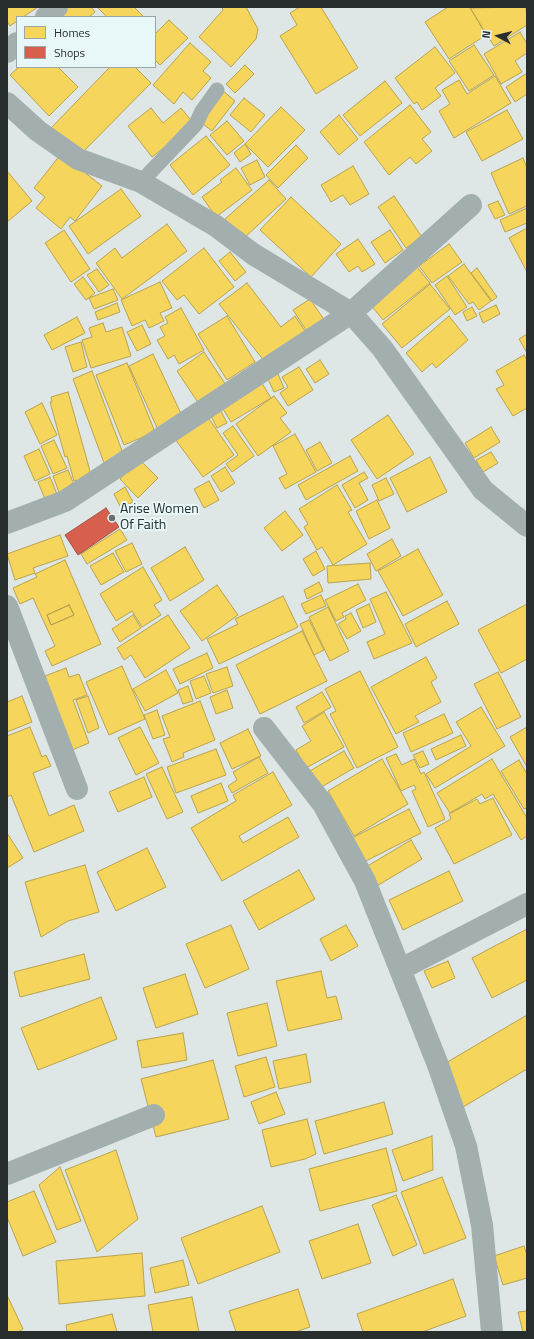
<!DOCTYPE html>
<html>
<head>
<meta charset="utf-8">
<style>
  body { margin:0 }
  #map { position:relative; width:534px; height:1339px; overflow:hidden; background:#dee6e6; font-family:"Titillium Web",sans-serif }
  canvas { display:block }
  .frame { position:absolute; inset:0; border:8px solid #282e2e; pointer-events:none }
  .legend { position:absolute; left:16px; top:16px; width:140px; height:52px; box-sizing:border-box; background:#e8f7f8; border:1px solid #9ba7a7; margin:0; padding:5px 7px; list-style:none; font-size:12px; color:#282e2e }
  .legend li { display:flex; align-items:center; gap:8px; height:20px }
  .legend b { width:20px; border:1px solid #9ba7a7 }
  .north { position:absolute; left:478px; top:16px; width:40px; height:40px; -webkit-text-stroke:3px #e8f7f8; paint-order:stroke; rotate:277deg; font-size:11px; font-weight:700; line-height:16px; text-align:center; color:#282e2e }
  .north::after { content:''; display:block; margin:auto; width:14px; height:18px; background:#282e2e; clip-path:polygon(50% 0,100% 100%,50% 72%,0 100%) }
</style>
</head>
<body>
<div id="map">
<canvas width="534" height="1339"></canvas>
<div class="frame"></div>
<ul class="legend">
<li><b style="height:11px;background:#f6d55c"></b>Homes</li>
<li><b style="height:11px;background:#d6604d"></b>Shops</li>
</ul>
<div class="north">N</div>
</div>
<script>
const ctx = document.querySelector('canvas').getContext('2d');
ctx.lineJoin = 'round';
function fill(path, color) { ctx.fillStyle = color; ctx.fill(path, 'evenodd'); }
const toPath = rows => new Path2D(rows.map(r => 'M' + r).join(''));
function trace(path, color, width, dash) { ctx.strokeStyle = color; ctx.lineWidth = width; ctx.lineCap = dash ? 'butt' : 'round'; ctx.setLineDash(dash || []); ctx.stroke(path); }
function write(font, color, halo, rows, align = 'center') {
  ctx.font = font + ' "Titillium Web",sans-serif'; ctx.lineWidth = 4; ctx.setLineDash([]); ctx.textBaseline = 'middle'; ctx.strokeStyle = halo; ctx.fillStyle = color; for (const [text, x, y, turn = 0] of rows) {
    ctx.save(); ctx.translate(x, y); ctx.rotate((+turn || 0) * Math.PI / 180); ctx.textAlign = isNaN(turn) ? turn : align; if (halo) ctx.strokeText(text, 0, 0); ctx.fillText(text, 0, 0); ctx.restore();
  }
}
const homes = toPath([
  [7,7,38,7,23,17,17,17,17,21,10,26,7,21,7,7],
  [68,7,91,7,95,12,89,17,56,17,68,7],
  [97,7,134,7,144,17,107,17,97,7],
  [222,7,246,7,258,29,256,39,231,67,199,37,223,10,222,7],
  [300,7,321,7,358,68,316,94,280,36,297,25,290,13,300,7],
  [448,7,470,7,486,35,449,59,425,22,448,7],
  [526,7,527,25,494,46,470,8,526,7],
  [169,20,188,38,160,65,155,60,155,34,169,20],
  [520,32,527,44,527,53,515,61,522,72,501,84,484,54,520,32],
  [190,43,211,62,203,71,211,78,192,100,183,92,174,104,153,85,190,43],
  [474,45,494,75,469,91,449,61,474,45],
  [435,47,455,73,435,88,441,96,422,110,417,102,414,104,395,78,435,47],
  [245,65,254,74,235,93,226,84,245,65],
  [19,67,58,67,78,87,49,116,10,75,19,67],
  [110,67,135,67,151,83,78,157,50,129,110,67],
  [527,73,527,94,515,102,506,87,527,73],
  [495,76,511,103,454,138,439,111,450,104,442,90,459,80,467,94,495,76],
  [385,81,402,103,360,136,343,115,385,81],
  [222,90,235,101,212,131,198,120,222,90],
  [244,98,265,115,251,132,230,115,244,98],
  [410,105,431,132,422,139,432,151,416,164,410,157,389,175,364,142,410,105],
  [281,107,305,130,268,167,245,144,281,107],
  [151,108,163,123,181,108,194,124,152,157,128,126,151,108],
  [507,110,523,139,482,161,466,132,507,110],
  [339,115,358,139,339,155,320,132,339,115],
  [227,121,244,141,227,155,210,135,227,121],
  [206,136,230,165,193,195,170,165,206,136],
  [245,144,251,154,240,162,234,153,245,144],
  [296,145,308,158,278,188,266,175,296,145],
  [61,154,102,186,75,221,70,217,61,229,36,208,45,197,34,188,61,154],
  [523,158,527,168,527,206,509,214,491,173,523,158],
  [257,160,265,177,250,185,241,168,257,160],
  [353,166,369,194,350,205,343,195,331,202,321,185,353,166],
  [236,168,252,190,216,217,202,197,222,182,220,180,236,168],
  [7,171,32,201,7,222,7,171],
  [269,180,286,199,243,239,225,219,269,180],
  [121,189,141,216,88,254,69,226,121,189],
  [394,196,422,237,406,248,378,207,394,196],
  [291,197,341,244,311,277,260,230,291,197],
  [498,201,505,215,495,219,488,205,498,201],
  [527,208,527,223,505,232,500,220,527,208],
  [167,224,187,251,122,299,96,263,115,248,122,258,167,224],
  [527,228,527,272,509,238,527,228],
  [64,230,90,269,71,282,45,243,64,230],
  [390,230,403,250,385,263,371,242,390,230],
  [358,239,375,264,362,272,358,266,349,272,336,254,358,239],
  [449,244,462,262,432,283,419,266,449,244],
  [204,248,234,287,199,314,184,295,177,300,162,281,204,248],
  [230,252,246,272,235,281,219,261,230,252],
  [464,264,491,301,479,310,473,302,469,304,448,276,464,264],
  [417,267,430,283,383,320,370,304,417,267],
  [477,268,497,297,492,301,471,273,477,268],
  [97,269,109,285,99,292,87,275,97,269],
  [447,276,467,307,455,315,435,285,447,276],
  [83,277,95,293,86,300,74,284,83,277],
  [160,282,172,308,160,313,164,321,149,328,145,320,132,326,121,300,160,282],
  [247,283,281,327,295,316,309,337,265,362,219,304,247,283],
  [430,284,450,309,402,348,382,324,430,284],
  [113,289,118,300,94,309,89,298,113,289],
  [310,299,325,321,308,333,293,310,310,299],
  [117,303,120,312,98,320,95,312,117,303],
  [496,305,500,314,483,323,479,313,496,305],
  [472,307,477,316,467,321,463,312,472,307],
  [181,308,204,350,179,364,174,355,168,359,157,340,165,336,160,327,168,323,165,317,181,308],
  [227,316,255,362,227,380,198,334,227,316],
  [449,316,468,340,436,368,432,363,422,372,406,353,449,316],
  [77,317,85,333,52,350,44,335,77,317],
  [103,323,106,332,122,327,131,356,91,368,82,340,92,337,89,328,103,323],
  [142,325,151,344,137,351,127,332,142,325],
  [527,334,527,353,519,339,527,334],
  [81,342,87,367,73,372,65,347,81,342],
  [204,352,228,388,201,407,177,371,204,352],
  [153,354,184,420,159,432,129,366,153,354],
  [524,355,527,360,527,408,513,416,496,389,504,385,496,371,524,355],
  [320,360,329,374,315,383,306,369,320,360],
  [127,363,155,432,124,445,96,375,127,363],
  [299,367,313,390,288,406,280,393,288,387,282,377,299,367],
  [92,371,124,456,104,463,73,379,92,371],
  [278,374,284,388,274,392,268,379,278,374],
  [260,380,271,398,231,422,220,404,260,380],
  [68,392,93,482,78,486,76,480,74,481,67,456,65,457,50,402,52,402,51,397,68,392],
  [274,396,287,413,280,418,291,432,258,456,236,424,274,396],
  [42,403,57,435,40,444,25,412,42,403],
  [218,405,227,423,217,428,208,410,218,405],
  [388,415,414,454,377,479,351,440,388,415],
  [207,416,234,455,203,477,175,439,207,416],
  [233,426,254,456,232,472,226,464,238,455,223,433,233,426],
  [491,427,500,442,474,458,465,443,491,427],
  [295,434,316,472,285,489,279,478,287,474,273,446,295,434],
  [54,440,67,468,53,474,41,446,54,440],
  [320,442,332,463,317,471,306,450,320,442],
  [39,449,50,474,35,481,24,456,39,449],
  [491,452,498,463,483,472,476,460,491,452],
  [350,456,358,471,306,500,298,485,350,456],
  [430,457,447,492,407,512,390,478,430,457],
  [139,459,158,478,138,498,120,479,139,459],
  [225,467,235,483,221,492,211,476,225,467],
  [68,470,77,492,61,498,53,476,68,470],
  [364,472,368,478,359,483,368,500,355,508,342,485,364,472],
  [50,477,59,499,47,504,38,482,50,477],
  [386,478,394,494,379,501,372,485,386,478],
  [209,481,219,500,204,508,194,489,209,481],
  [337,485,352,510,348,512,367,544,333,565,322,547,317,550,304,527,308,524,299,509,337,485],
  [125,487,133,502,121,508,114,494,125,487],
  [377,500,390,528,369,539,356,511,377,500],
  [285,511,303,535,282,551,264,528,285,511],
  [120,529,127,540,87,564,81,554,120,529],
  [60,535,68,556,33,568,35,573,15,580,7,554,60,535],
  [392,539,401,556,376,571,367,554,392,539],
  [132,543,142,564,126,572,115,551,132,543],
  [185,547,204,580,170,601,151,568,185,547],
  [418,549,443,595,403,616,378,571,418,549],
  [316,551,325,569,313,576,303,559,316,551],
  [113,553,124,572,101,585,90,566,113,553],
  [65,560,101,644,52,666,45,651,55,646,33,598,20,604,13,588,37,577,35,574,65,560],
  [69,605,74,615,51,625,47,615,69,605],
  [370,563,371,579,328,583,327,566,370,563],
  [143,567,162,600,154,605,161,615,142,627,132,611,116,621,100,594,143,567],
  [319,582,323,591,307,599,304,590,319,582],
  [358,584,366,600,342,613,344,617,336,621,325,600,358,584],
  [217,585,238,615,202,641,180,611,217,585],
  [386,592,412,643,374,659,367,642,385,634,370,599,386,592],
  [321,595,326,606,306,614,301,604,321,595],
  [283,596,298,627,219,664,207,639,238,624,235,619,283,596],
  [447,601,459,624,416,647,405,624,447,601],
  [369,604,376,622,363,628,356,610,369,604],
  [527,604,527,659,501,673,478,630,527,604],
  [69,605,74,615,51,625,47,615,69,605],
  [328,607,349,651,330,661,309,617,328,607],
  [351,613,361,631,347,639,338,624,346,619,345,616,351,613],
  [133,615,141,628,120,642,112,629,133,615],
  [168,615,190,648,145,678,131,655,124,660,117,648,168,615],
  [309,620,324,650,314,655,300,624,309,620],
  [302,631,327,681,260,714,236,665,302,631],
  [207,653,213,668,180,684,173,669,207,653],
  [426,657,437,678,431,682,441,702,415,716,419,722,396,734,371,687,426,657],
  [122,666,145,719,109,735,86,682,122,666],
  [227,667,233,686,213,693,206,674,227,667],
  [66,668,69,677,79,674,87,695,73,700,89,743,72,750,45,676,66,668],
  [166,670,178,693,145,711,133,689,166,670],
  [360,671,398,747,357,768,330,714,336,711,325,689,360,671],
  [498,672,521,717,497,729,474,684,498,672],
  [204,676,211,693,196,699,190,681,204,676],
  [188,686,193,701,183,704,178,690,188,686],
  [227,690,233,708,216,714,210,697,227,690],
  [322,692,331,707,304,723,296,707,322,692],
  [22,696,32,722,7,732,7,702,22,696],
  [88,696,99,728,88,733,76,700,88,696],
  [200,701,215,740,183,753,184,757,172,762,163,739,170,737,162,716,200,701],
  [481,707,505,746,435,788,426,774,471,746,456,722,481,707],
  [157,710,165,735,153,739,144,715,157,710],
  [324,712,344,747,306,768,296,750,311,741,302,726,324,712],
  [444,714,453,733,411,752,403,733,444,714],
  [30,727,42,757,46,755,51,766,33,773,49,816,74,805,84,831,34,852,11,795,7,797,7,736,30,727],
  [140,727,159,763,136,775,118,738,140,727],
  [527,727,527,767,510,737,527,727],
  [248,729,261,756,232,769,220,743,248,729],
  [461,735,466,746,436,760,431,749,461,735],
  [216,749,226,775,176,793,167,767,216,749],
  [344,751,354,768,318,789,308,772,344,751],
  [423,751,429,764,420,768,413,755,423,751],
  [396,754,402,765,414,759,421,774,424,772,445,819,428,827,412,791,416,789,414,785,401,791,386,758,396,754],
  [259,757,268,773,232,793,228,786,237,780,233,772,259,757],
  [382,759,408,804,354,836,328,791,382,759],
  [492,759,527,818,527,836,521,840,493,794,485,799,482,794,450,813,437,793,492,759],
  [519,760,527,774,527,808,524,809,501,771,519,760],
  [162,767,183,812,167,819,146,774,162,767],
  [273,772,292,805,239,836,243,843,288,817,299,837,222,881,191,828,236,801,233,795,273,772],
  [144,777,152,797,118,812,109,792,144,777],
  [221,783,228,801,198,813,191,796,221,783],
  [493,798,512,835,454,864,435,828,451,819,449,814,477,799,480,804,493,798],
  [409,809,421,833,360,864,348,840,409,809],
  [7,833,23,858,7,868,7,833],
  [411,840,422,859,375,887,364,868,411,840],
  [147,848,166,887,116,911,97,872,147,848],
  [85,865,99,912,68,921,41,937,25,882,85,865],
  [299,870,315,899,259,930,243,901,299,870],
  [449,871,463,901,403,930,389,900,449,871],
  [231,925,249,969,205,988,186,944,231,925],
  [346,925,358,946,331,961,320,939,346,925],
  [527,929,527,980,492,998,472,958,527,929],
  [84,954,90,979,20,997,14,972,84,954],
  [448,961,455,978,432,988,424,971,448,961],
  [321,971,327,998,336,996,342,1019,288,1031,276,981,321,971],
  [185,974,198,1014,156,1028,143,988,185,974],
  [101,997,117,1039,38,1070,21,1028,101,997],
  [267,1003,277,1046,238,1056,227,1013,267,1003],
  [527,1015,527,1069,463,1107,439,1067,527,1015],
  [183,1033,187,1060,142,1068,137,1041,183,1033],
  [306,1054,311,1082,279,1089,273,1061,306,1054],
  [266,1057,275,1087,244,1097,235,1066,266,1057],
  [213,1060,229,1119,156,1137,141,1079,213,1060],
  [276,1092,285,1114,259,1124,251,1102,276,1092],
  [384,1102,393,1134,324,1154,315,1121,384,1102],
  [307,1119,316,1154,305,1159,271,1167,262,1130,307,1119],
  [432,1136,433,1170,403,1181,392,1150,432,1136],
  [386,1148,397,1191,320,1211,309,1169,386,1148],
  [116,1150,138,1219,97,1252,65,1170,116,1150],
  [60,1167,81,1221,57,1230,39,1185,60,1167],
  [442,1177,466,1238,424,1254,401,1192,442,1177],
  [34,1191,56,1242,23,1256,7,1217,7,1202,34,1191],
  [396,1195,417,1245,393,1256,372,1205,396,1195],
  [262,1206,280,1252,198,1284,181,1238,262,1206],
  [358,1224,371,1263,322,1279,309,1241,358,1224],
  [524,1246,527,1255,527,1278,503,1285,494,1256,524,1246],
  [142,1253,145,1296,59,1304,56,1261,142,1253],
  [183,1260,189,1285,155,1293,150,1268,183,1260],
  [453,1279,466,1316,422,1332,363,1332,357,1314,453,1279],
  [298,1289,310,1327,295,1332,236,1332,229,1311,298,1289],
  [7,1295,23,1329,18,1332,7,1332,7,1295],
  [192,1297,199,1332,153,1332,148,1305,192,1297],
  [527,1311,527,1332,523,1332,518,1312,527,1311],
  [112,1314,117,1332,67,1332,66,1325,112,1314]
]);
fill(homes, '#f6d55c');
trace(homes, '#b8a34e', 1);
const shops = toPath([
  [106,508,119,527,78,555,65,535,106,508]
]);
fill(shops, '#d6604d');
trace(shops, '#a25144', 1);
trace(toPath([
  [141,182,196,124,202,111,217,90]
]), '#a3afaf', 15);
trace(toPath([
  [46,17,57,7],
  [7,52,17,43],
  [7,103,38,131,78,159,141,182,216,226,253,254,351,313,382,348,483,490,527,526],
  [7,523,65,501,351,313,471,205],
  [7,606,77,789],
  [264,728,323,804,365,881,438,1065,466,1146,482,1225,492,1332],
  [401,969,527,904],
  [7,1174,154,1115]
]), '#a3afaf', 22);
for (const [x, y, r, color] of [
  [112,518,4,"#686e6e"]
]) { const dot = new Path2D(); dot.arc(x, y, r, 0, 2 * Math.PI); ctx.fillStyle = color; ctx.fill(dot); trace(dot, '#e8f7f8', 1.5); }
write('14px', '#282e2e', '#e8f7f8', [
  ["Arise Women",120,510],
  ["Of Faith",120,526]
], 'left');
</script>
</body>
</html>
